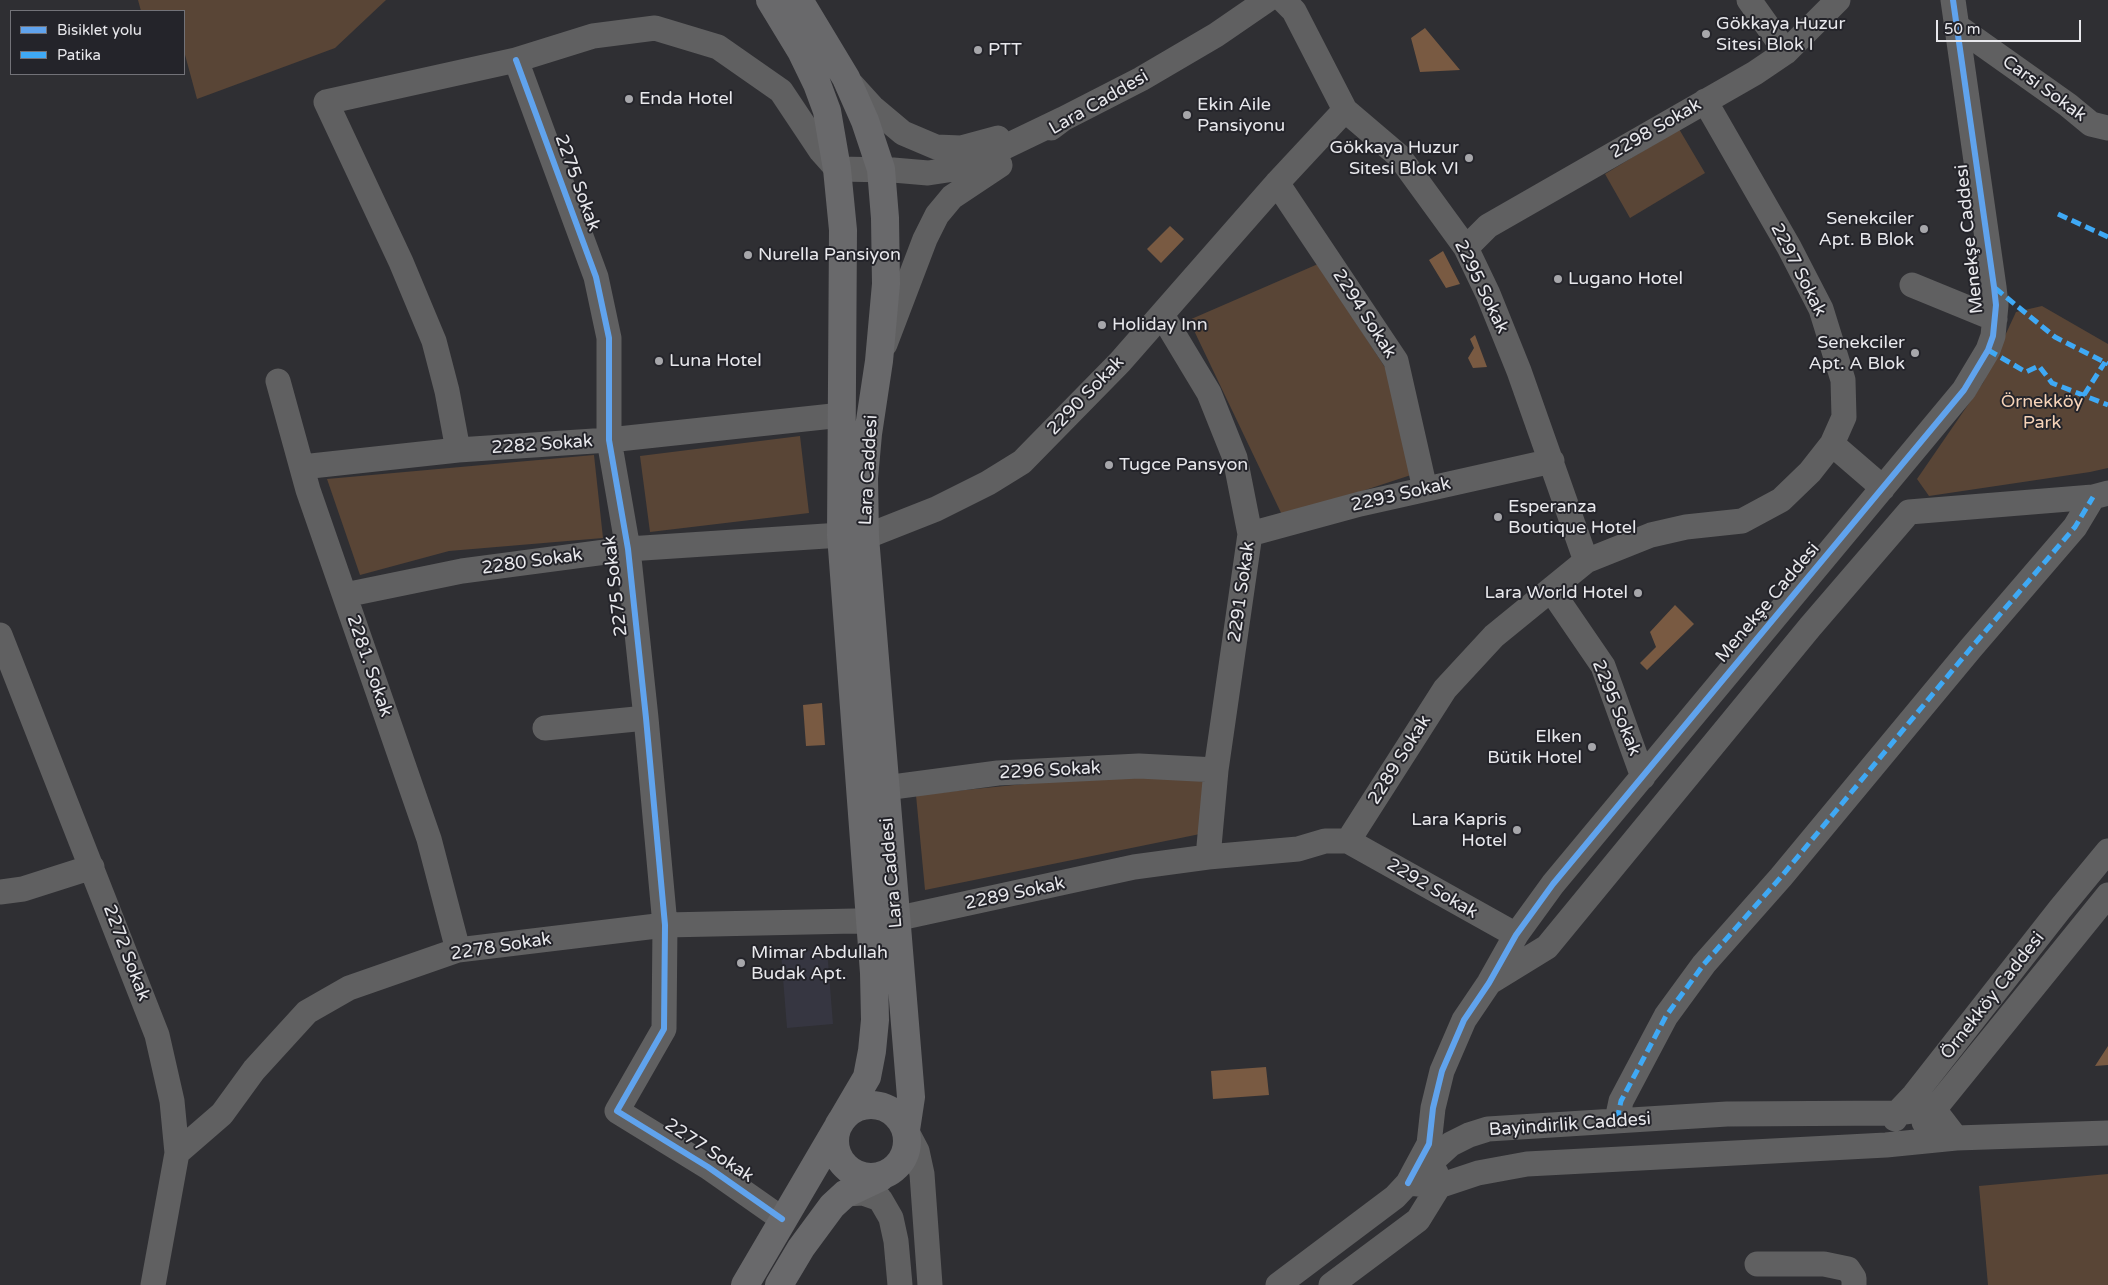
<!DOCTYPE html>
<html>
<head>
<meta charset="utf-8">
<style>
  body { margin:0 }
  #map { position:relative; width:2108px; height:1285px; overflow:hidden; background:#2f2f33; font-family:"Varela Round",sans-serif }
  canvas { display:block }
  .legend { position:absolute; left:10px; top:10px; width:175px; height:65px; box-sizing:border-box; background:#24242a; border:1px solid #727278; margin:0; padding:6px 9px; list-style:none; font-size:15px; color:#e8e8ec }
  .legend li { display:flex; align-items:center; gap:10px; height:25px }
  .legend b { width:25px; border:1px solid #727278 }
  .scale { position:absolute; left:1936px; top:20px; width:145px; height:22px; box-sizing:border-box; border:2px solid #e8e8ec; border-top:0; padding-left:6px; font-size:15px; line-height:18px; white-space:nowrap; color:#e8e8ec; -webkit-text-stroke:4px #24242a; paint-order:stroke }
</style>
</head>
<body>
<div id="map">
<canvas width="2108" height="1285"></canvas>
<ul class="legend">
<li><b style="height:6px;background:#60a3ed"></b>Bisiklet yolu</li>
<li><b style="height:6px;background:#3fa9f5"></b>Patika</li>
</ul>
<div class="scale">50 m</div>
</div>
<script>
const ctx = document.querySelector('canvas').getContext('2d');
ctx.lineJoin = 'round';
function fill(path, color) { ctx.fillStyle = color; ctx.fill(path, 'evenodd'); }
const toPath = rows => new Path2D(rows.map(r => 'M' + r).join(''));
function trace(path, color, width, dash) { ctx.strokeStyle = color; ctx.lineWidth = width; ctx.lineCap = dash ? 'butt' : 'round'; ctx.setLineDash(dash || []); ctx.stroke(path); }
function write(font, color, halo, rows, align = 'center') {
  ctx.font = font + ' "Varela Round",sans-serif'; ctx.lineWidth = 4; ctx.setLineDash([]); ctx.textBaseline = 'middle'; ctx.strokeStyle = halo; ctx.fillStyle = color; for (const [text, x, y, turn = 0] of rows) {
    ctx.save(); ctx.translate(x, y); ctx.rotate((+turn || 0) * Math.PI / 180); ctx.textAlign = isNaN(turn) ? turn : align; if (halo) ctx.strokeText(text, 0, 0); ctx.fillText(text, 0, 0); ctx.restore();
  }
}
fill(toPath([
  [827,949,833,1024,787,1028,781,953]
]), '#363641');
fill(toPath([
  [138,0,386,0,335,48,197,99,184,51,184,11,141,11],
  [1679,129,1705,173,1630,218,1605,174],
  [1318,264,1386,369,1411,475,1283,517,1189,320],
  [2042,306,2108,344,2108,468,2090,472,1929,496,1917,479,1983,383,2016,312],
  [800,436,809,513,650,532,640,456],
  [594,455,603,538,449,551,360,575,327,479],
  [1142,772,1205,782,1200,834,925,890,916,795],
  [2108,1174,2108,1285,1988,1285,1979,1186]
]), '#594536');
fill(toPath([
  [1425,28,1460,70,1420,72,1411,38],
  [1170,226,1184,239,1161,263,1147,249],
  [1443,251,1460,284,1446,288,1429,260],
  [1475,335,1487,367,1473,368,1468,358,1474,348,1470,339],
  [1675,605,1694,624,1647,670,1640,663,1656,647,1650,632],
  [822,703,825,745,806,746,803,705],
  [2108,1046,2108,1065,2095,1066],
  [1266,1067,1269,1095,1213,1099,1211,1071]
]), '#795a42');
trace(toPath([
  [1283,0,1294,11,1345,110,1399,156,1466,248,1488,294,1519,371,1586,561],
  [1749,0,1786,52],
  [1958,27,2068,105,2091,124,2108,128],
  [516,60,596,277,609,338,609,440,628,549,646,718,665,925,664,1029,617,1111,708,1167,782,1219],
  [852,85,872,107,903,133,936,147,961,148,998,138],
  [1705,101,1789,247,1821,309,1843,380,1844,417,1832,444,1883,488],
  [1051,128,1063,119,1141,79,1216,35,1267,0],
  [1277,183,1396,361,1425,489],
  [1466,248,1488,226,1755,73,1786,52,1838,0],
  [1912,285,1995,319],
  [1162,315,1209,393,1235,458,1250,534,1216,770,1208,857],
  [885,344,925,239,937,215,952,197,1000,165],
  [278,381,308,490,429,839,458,950],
  [458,450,447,391,434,341,401,262,326,102,516,60,593,36,655,28,718,47,781,91,821,151,837,169,893,170,928,173,961,168,1063,119],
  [302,467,458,450,609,440,842,415],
  [1250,534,1360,504,1552,461],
  [865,537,936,509,988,483,1022,462,1120,362,1277,183,1345,110],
  [1551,590,1603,666,1643,777],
  [345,595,462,571,628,549,841,535],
  [0,635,157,1035,172,1101,177,1153,153,1285],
  [545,728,646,718],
  [885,788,998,773,1139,766,1216,770],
  [1348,841,1516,935],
  [0,892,23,889,92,867],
  [895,919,1134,867,1208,857,1298,849,1325,841,1348,841,1445,689,1494,636,1586,561,1651,535,1686,527,1742,521,1781,500,1810,472,1832,444],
  [1490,982,1547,947,1810,627,1909,512,2093,497,2108,493],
  [1895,1119,1897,1113,1914,1095,2060,909,2108,851],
  [1617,1120,1621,1101,1666,1016,1704,964,1781,877,1971,648,2075,527,2093,497],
  [1924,1122,2108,895],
  [906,1130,917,1151,922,1174,930,1285],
  [177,1153,222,1114,254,1070,307,1012,349,988,458,950,665,925,855,921,869,923],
  [849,1171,879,1198],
  [1408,1183,1429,1144,1433,1108,1442,1071,1464,1020,1489,983,1516,935,1553,884,1964,390,1988,350,1993,336,1996,305,1994,287,1953,0],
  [1408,1183,1439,1186,1478,1173,1527,1164,1886,1145,1956,1138,2108,1133],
  [845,1194,863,1193,880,1199,891,1218,896,1241,900,1285],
  [1757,1264,1824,1264,1848,1269,1854,1278,1854,1285],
  [1278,1285,1395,1197,1408,1183,1451,1144,1469,1135,1488,1129,1727,1114,1897,1113,1933,1108,1956,1138],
  [1331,1285,1418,1220,1439,1186,1436,1173]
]), '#606061', 25);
trace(toPath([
  [799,0,846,78,865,121,881,169,885,218,886,284,879,361,868,434,864,478,865,537,911,1097,906,1130],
  '835 1141a36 36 0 1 1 72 0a36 36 0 1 1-72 0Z',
  [745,1285,867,1077,872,1051,875,1020,874,973,841,535,843,230,837,169,827,111,817,84,801,51,770,0],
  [779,1285,801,1248,832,1206,845,1194,881,1177]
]), '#69696b', 28);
trace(toPath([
  [2058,214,2108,237],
  [1995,288,2055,337,2108,364],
  [1988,350,2026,372,2039,366,2052,383,2108,405],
  [2084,395,2105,362],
  [1617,1120,1621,1101,1666,1016,1704,964,1781,877,1971,648,2075,527,2093,497]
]), '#3fa9f5', 5, [10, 5]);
trace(toPath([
  [516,60,596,277,609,338,609,440,628,549,646,718,665,925,664,1029,617,1111,708,1167,782,1219],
  [1408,1183,1429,1144,1433,1108,1442,1071,1464,1020,1489,983,1516,935,1553,884,1964,390,1988,350,1993,336,1996,305,1994,287,1953,0]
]), '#60a3ed', 6);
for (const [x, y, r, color] of [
  [1706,34,5,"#a7a7ab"],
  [978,50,5,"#a7a7ab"],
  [629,99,5,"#a7a7ab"],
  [1187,115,5,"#a7a7ab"],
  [1469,158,5,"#a7a7ab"],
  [1924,229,5,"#a7a7ab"],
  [748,255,5,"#a7a7ab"],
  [1558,279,5,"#a7a7ab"],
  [1102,325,5,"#a7a7ab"],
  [1915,353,5,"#a7a7ab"],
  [659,361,5,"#a7a7ab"],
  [1109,465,5,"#a7a7ab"],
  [1498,517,5,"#a7a7ab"],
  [1638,593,5,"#a7a7ab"],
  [1592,747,5,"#a7a7ab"],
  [1517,830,5,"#a7a7ab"],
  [741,963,5,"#a7a7ab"]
]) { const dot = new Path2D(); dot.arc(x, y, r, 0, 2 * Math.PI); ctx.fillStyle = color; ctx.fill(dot); trace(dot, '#24242a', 2); }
write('18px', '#e8e8ec', '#24242a', [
  ["Gökkaya Huzur",1716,24],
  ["Sitesi Blok I",1716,45],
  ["PTT",988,50],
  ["Enda Hotel",639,99],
  ["Ekin Aile",1197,105],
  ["Pansiyonu",1197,126],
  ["Gökkaya Huzur",1459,148,"right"],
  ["Sitesi Blok VI",1459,169,"right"],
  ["Senekciler",1914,219,"right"],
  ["Apt. B Blok",1914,240,"right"],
  ["Nurella Pansiyon",758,255],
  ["Lugano Hotel",1568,279],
  ["Holiday Inn",1112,325],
  ["Senekciler",1905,343,"right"],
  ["Apt. A Blok",1905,364,"right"],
  ["Luna Hotel",669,361],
  ["Tugce Pansyon",1119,465],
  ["Esperanza",1508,507],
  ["Boutique Hotel",1508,528],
  ["Lara World Hotel",1628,593,"right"],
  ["Elken",1582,737,"right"],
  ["Bütik Hotel",1582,758,"right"],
  ["Lara Kapris",1507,820,"right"],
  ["Hotel",1507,841,"right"],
  ["Mimar Abdullah",751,953],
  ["Budak Apt.",751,974]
], 'left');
write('18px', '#e8e8ec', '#24242a', [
  ["Carsi Sokak",2044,89,36],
  ["Lara Caddesi",1099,103,-30],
  ["2298 Sokak",1656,129,-30],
  ["2275 Sokak",577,183,70],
  ["Menekşe Caddesi",1970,239,-96],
  ["2297 Sokak",1798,270,63],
  ["2295 Sokak",1481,287,64],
  ["2294 Sokak",1364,314,57],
  ["2290 Sokak",1086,396,-46],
  ["2282 Sokak",542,445,-4],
  ["Lara Caddesi",869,470,-87],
  ["2293 Sokak",1401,495,-13],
  ["2280 Sokak",532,562,-8],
  ["2275 Sokak",616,586,-97],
  ["2291 Sokak",1242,592,-82],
  ["Menekşe Caddesi",1768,603,-50],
  ["2281. Sokak",369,666,71],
  ["2295 Sokak",1616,708,68],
  ["2289 Sokak",1400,760,-58],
  ["2296 Sokak",1050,771,-3],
  ["Lara Caddesi",892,873,-95],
  ["2292 Sokak",1432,889,30],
  ["2289 Sokak",1015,894,-12],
  ["2278 Sokak",501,947,-9],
  ["2272 Sokak",126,953,69],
  ["Örnekköy Caddesi",1993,996,-52],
  ["Bayindirlik Caddesi",1570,1125,-4],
  ["2277 Sokak",709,1151,33]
]);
write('18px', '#f6d3b8', '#24242a', [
  ["Örnekköy",2042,402],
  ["Park",2042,423]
]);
</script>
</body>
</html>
